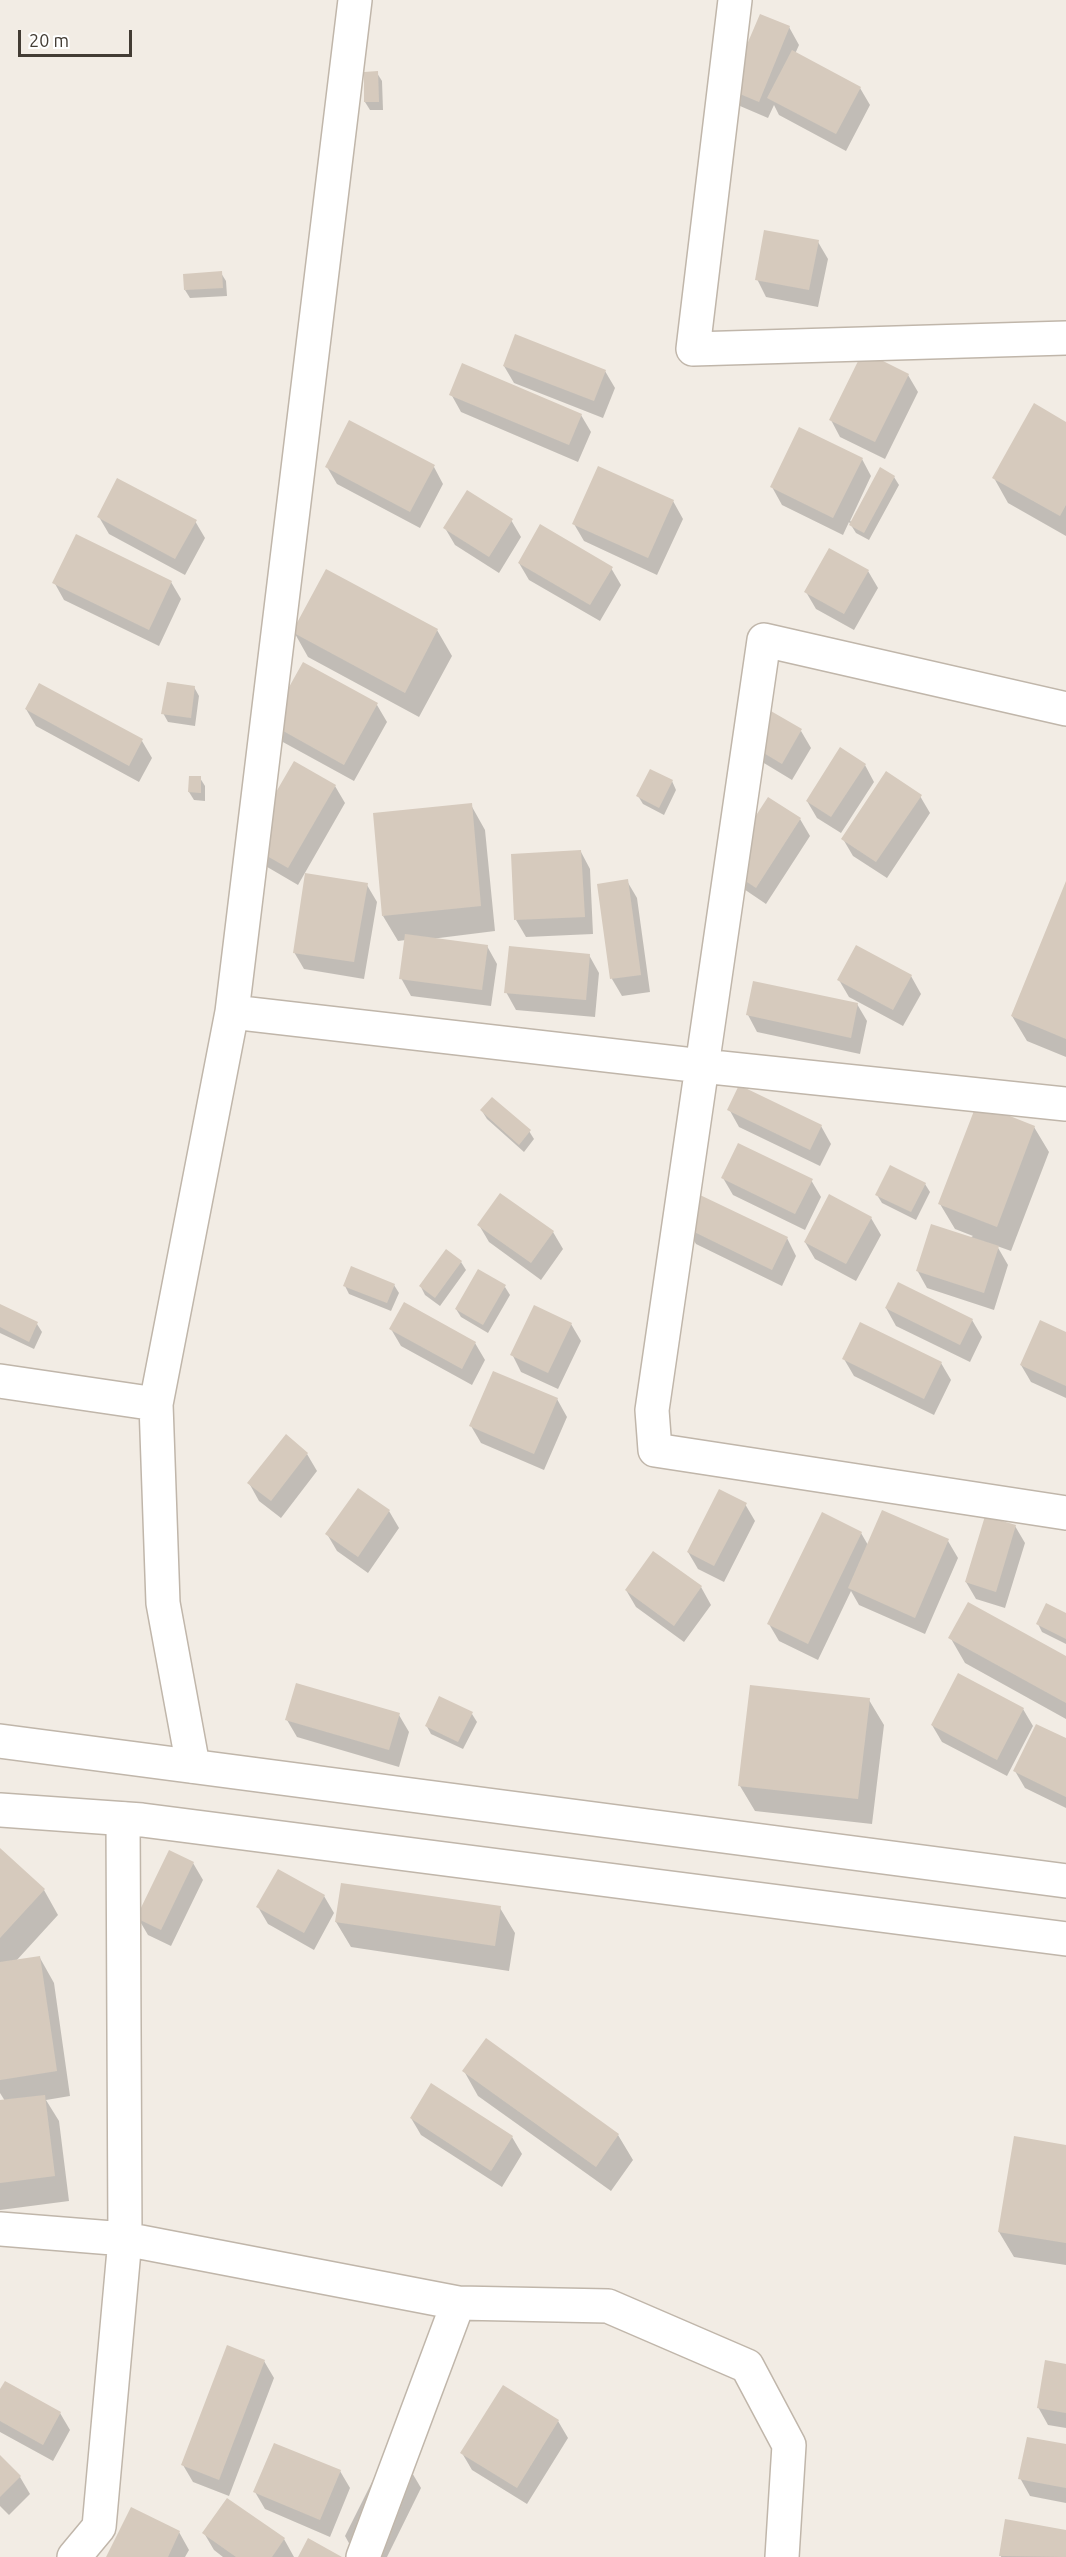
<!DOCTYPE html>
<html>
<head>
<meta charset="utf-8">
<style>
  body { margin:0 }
  #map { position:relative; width:1066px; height:2557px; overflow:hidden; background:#f2ece4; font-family:Ubuntu,sans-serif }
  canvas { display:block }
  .scale { position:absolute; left:18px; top:30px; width:114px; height:27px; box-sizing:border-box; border:3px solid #433c34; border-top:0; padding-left:8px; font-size:18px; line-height:21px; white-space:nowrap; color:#433c34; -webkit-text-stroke:4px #fff; paint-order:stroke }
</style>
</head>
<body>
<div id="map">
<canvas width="1066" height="2557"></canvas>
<div class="scale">20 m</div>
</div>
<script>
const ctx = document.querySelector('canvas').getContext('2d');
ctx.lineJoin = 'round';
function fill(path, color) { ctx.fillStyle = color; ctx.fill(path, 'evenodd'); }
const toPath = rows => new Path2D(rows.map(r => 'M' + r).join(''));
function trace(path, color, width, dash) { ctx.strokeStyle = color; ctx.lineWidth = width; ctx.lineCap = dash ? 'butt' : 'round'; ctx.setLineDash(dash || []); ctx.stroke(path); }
fill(toPath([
  [789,27,799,45,795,54,860,88,870,105,846,151,779,115,774,105,768,118,740,106,730,89],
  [377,73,382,81,383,110,370,110,365,102],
  [818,242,828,259,818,307,766,297,757,279],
  [221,273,226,281,227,296,190,298,185,290],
  [504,366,605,371,615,388,603,418,514,383],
  [908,375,918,392,885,459,840,437,831,420],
  [451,394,581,415,591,432,578,462,461,412],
  [1066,423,1066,536,1008,503,994,478],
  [862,459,871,476,850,521,852,522,894,477,899,485,869,540,856,533,849,522,843,535,782,505,772,487],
  [327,467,434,467,443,484,420,528,337,484],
  [673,501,683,519,657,575,584,541,574,524],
  [99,517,195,521,205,538,185,575,109,534],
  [511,520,521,537,499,573,455,545,445,528],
  [519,563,611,568,621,585,600,621,529,580],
  [326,571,437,630,452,656,419,717,308,657,294,632],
  [868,571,878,588,854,630,816,609,806,592],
  [54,582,171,582,181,599,159,646,64,600],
  [39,685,142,741,152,758,139,782,36,726,26,709],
  [194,687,199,696,195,726,168,722,163,713],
  [377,705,387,722,354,781,281,741,271,723],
  [801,731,811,748,792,780,749,754],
  [865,765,874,782,841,833,817,818,807,801],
  [200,778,205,786,205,801,194,800,189,792],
  [672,781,676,790,664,815,643,804,638,796],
  [335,786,345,803,298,885,257,861],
  [920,796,930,813,887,878,853,856,843,839],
  [471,805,485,830,495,931,431,939,487,946,497,964,491,1006,411,996,401,978,406,940,398,941,383,916],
  [800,819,810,836,766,904,735,883],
  [581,852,590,869,593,934,526,937,516,920],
  [627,881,637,898,650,992,622,996,612,979,599,886],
  [367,885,377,902,364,979,304,969,294,952],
  [1066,885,1066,1057,1027,1041,1012,1016],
  [589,955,599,973,595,1017,516,1010,506,992],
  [911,976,921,994,903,1026,849,997,839,980],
  [857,1004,867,1021,860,1054,757,1032,748,1015],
  [729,1109,821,1126,831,1144,820,1166,739,1127],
  [482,1111,529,1131,534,1139,524,1152,487,1119],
  [1034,1127,1049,1152,1011,1251,997,1246,1008,1265,994,1310,927,1288,917,1270,973,1236,955,1229,940,1204],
  [723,1178,811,1180,821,1197,805,1230,733,1195],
  [925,1184,930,1192,916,1220,882,1203,877,1195],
  [871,1218,881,1235,856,1281,815,1259,805,1242],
  [479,1225,553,1232,563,1249,541,1280,489,1242],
  [686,1227,787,1238,796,1256,782,1286,696,1244],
  [461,1262,466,1270,440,1306,425,1295,421,1287],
  [394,1285,399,1293,391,1311,349,1294,345,1286],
  [505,1287,510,1295,488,1333,461,1317,456,1309],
  [0,1305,37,1324,42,1332,34,1349,0,1333],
  [886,1308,972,1320,982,1337,970,1362,896,1326],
  [571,1324,581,1341,558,1389,521,1372,512,1354],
  [391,1329,475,1343,485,1360,472,1385,401,1346],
  [1066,1334,1066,1398,1031,1382,1021,1365],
  [844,1359,941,1363,951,1380,934,1415,854,1376],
  [557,1399,567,1417,544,1470,481,1443,471,1426],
  [307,1454,317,1471,281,1518,259,1501,249,1483],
  [745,1504,755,1521,724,1582,698,1569,688,1552],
  [389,1511,399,1528,368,1573,337,1551,327,1534],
  [1015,1526,1025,1543,1005,1608,976,1599,966,1582],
  [861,1533,868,1545,948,1541,958,1558,925,1634,859,1605,851,1591,818,1660,779,1641,769,1624],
  [701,1587,711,1605,684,1642,636,1607,626,1590],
  [1066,1615,1066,1644,1042,1632,1038,1624],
  [950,1637,1066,1658,1066,1719,965,1663],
  [869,1700,884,1725,872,1824,755,1811,740,1786],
  [1023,1709,1033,1726,1007,1776,942,1742,932,1725],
  [472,1714,477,1722,463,1749,431,1734,426,1725],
  [399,1715,409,1732,399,1767,297,1737,287,1720],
  [1066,1740,1066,1808,1025,1788,1015,1771],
  [0,1850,44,1890,58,1915,16,1961,40,1958,54,1983,70,2096,46,2100,59,2121,69,2201,0,2210,0,2102,5,2101,0,2093],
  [193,1863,203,1880,171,1946,148,1935,138,1918],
  [324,1896,334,1913,314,1950,268,1924,258,1907],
  [500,1908,515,1933,509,1971,351,1947,336,1922],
  [486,2040,618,2135,633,2160,611,2191,478,2096,464,2071],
  [411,2118,512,2137,522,2154,502,2187,421,2135],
  [1066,2146,1066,2265,1014,2257,999,2232],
  [264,2361,274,2378,229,2496,193,2482,183,2465],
  [1066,2366,1066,2428,1048,2425,1038,2407],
  [0,2392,60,2413,70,2430,53,2461,0,2432],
  [558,2421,568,2438,527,2504,472,2470,462,2453],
  [1066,2446,1066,2503,1030,2496,1020,2478],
  [0,2457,20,2477,30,2494,9,2515,0,2506],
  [384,2458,411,2471,421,2488,387,2557,362,2557,355,2554,345,2536],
  [340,2471,350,2488,330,2537,265,2509,255,2492],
  [1006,2521,1066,2531,1066,2557,1001,2557],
  [179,2532,189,2550,185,2557,108,2557],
  [204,2533,284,2539,294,2557,223,2557,214,2550]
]), '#0003');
fill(toPath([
  [760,14,790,26,759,102,728,89],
  [792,50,861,87,836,134,767,98],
  [378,71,379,102,364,102,364,72],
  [764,230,819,240,809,290,755,280],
  [222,271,223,288,184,290,183,274],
  [515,334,606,370,594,401,503,366],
  [863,351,909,374,875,442,829,420],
  [462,363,582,414,569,445,449,395],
  [1034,403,1066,422,1066,505,1060,516,992,478],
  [349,420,435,465,410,512,325,467],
  [799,427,863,458,833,518,770,487],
  [598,466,674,500,648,558,572,524],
  [880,467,895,476,864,533,849,525],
  [117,478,197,520,175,559,97,517],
  [467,490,513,519,489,557,443,528],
  [540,524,613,567,590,605,518,563],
  [76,534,172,581,149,630,52,583],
  [829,548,869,570,844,614,804,592],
  [326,569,438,629,405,693,292,632],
  [303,662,378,703,344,765,269,723],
  [167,682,195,686,191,718,161,714],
  [39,683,143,739,129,766,25,709],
  [757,703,802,729,782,764,737,737],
  [840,747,866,764,831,817,806,801],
  [294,761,336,785,288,868,246,844],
  [650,769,673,780,659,808,636,796],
  [886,771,922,795,876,862,841,839],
  [189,776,201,776,201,793,188,792],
  [768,797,801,818,756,888,723,866],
  [472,803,481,906,382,916,373,813],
  [581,850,585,917,514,920,511,854],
  [305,873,368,883,354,962,293,953],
  [628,879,641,975,610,979,597,884],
  [1066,881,1066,1039,1011,1016],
  [405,934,488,945,482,990,399,979],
  [856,945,912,975,893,1010,837,980],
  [509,946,590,954,586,1000,504,993],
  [753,981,858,1003,851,1038,746,1015],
  [739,1085,822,1125,810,1150,727,1110],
  [492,1097,531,1130,519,1145,480,1110],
  [977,1103,1035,1126,997,1227,938,1204],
  [738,1143,813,1179,795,1214,721,1178],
  [890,1165,926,1183,911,1212,875,1195],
  [500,1193,554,1231,531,1263,477,1225],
  [829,1194,872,1217,846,1264,804,1242],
  [700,1195,788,1237,772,1270,684,1227],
  [931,1224,999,1246,984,1293,916,1271],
  [446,1249,462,1261,435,1298,419,1286],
  [351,1266,395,1284,387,1303,343,1286],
  [478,1269,506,1285,483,1325,455,1309],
  [898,1282,973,1319,960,1345,885,1308],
  [404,1302,476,1342,462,1369,389,1329],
  [0,1304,38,1322,29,1342,0,1327],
  [534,1305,572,1323,548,1373,510,1355],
  [1040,1320,1066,1332,1066,1386,1020,1365],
  [860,1322,942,1362,924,1399,842,1359],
  [493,1371,558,1398,534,1454,469,1426],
  [286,1434,308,1453,271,1501,247,1483],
  [358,1488,390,1510,358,1557,325,1534],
  [719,1489,747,1503,714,1566,687,1552],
  [882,1510,949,1539,915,1618,848,1588],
  [822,1512,862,1532,808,1644,767,1624],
  [985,1516,1016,1525,996,1592,965,1582],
  [653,1551,702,1586,674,1626,625,1590],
  [968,1602,1066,1656,1066,1703,948,1638],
  [1046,1603,1066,1613,1066,1639,1036,1624],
  [958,1673,1024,1708,997,1760,931,1725],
  [296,1683,400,1713,389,1750,285,1720],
  [750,1685,870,1698,858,1799,738,1786],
  [439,1696,473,1712,458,1742,425,1726],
  [1036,1724,1066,1738,1066,1797,1013,1771],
  [0,1848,45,1889,0,1938],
  [169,1850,194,1862,161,1930,136,1918],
  [278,1869,325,1895,304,1933,256,1907],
  [341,1883,501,1906,495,1946,335,1922],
  [40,1956,57,2071,0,2080,0,1962],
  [486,2038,619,2134,596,2167,462,2071],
  [431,2083,513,2136,491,2171,410,2118],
  [45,2095,55,2176,0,2183,0,2100],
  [1014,2136,1066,2145,1066,2243,998,2232],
  [227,2345,265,2360,219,2480,181,2465],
  [1045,2360,1066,2364,1066,2413,1037,2408],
  [5,2381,61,2412,43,2445,0,2421,0,2389],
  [503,2385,559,2420,517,2488,460,2453],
  [1027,2437,1066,2444,1066,2488,1018,2479],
  [274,2443,341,2470,320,2520,253,2492],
  [0,2455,21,2476,0,2497],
  [227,2498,285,2538,272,2557,236,2557,202,2533],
  [131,2507,180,2531,168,2557,106,2557],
  [1005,2519,1066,2530,1066,2557,999,2556],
  [308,2538,342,2557,298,2557]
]), '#d6cabd');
const minor = toPath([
  [735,0,693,349,1066,338],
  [1066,709,764,640,652,1410,655,1450,1066,1513],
  [232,1012,702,1066,1066,1104],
  [0,1381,156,1404],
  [193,1766,163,1603,156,1404,232,1012,355,0],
  [0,2229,125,2239,458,2303,608,2306,747,2366,789,2445,782,2557],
  [74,2557,99,2527,125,2239,123,1819],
  [363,2557,458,2303]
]);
const tertiary = toPath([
  [0,1741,1066,1881],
  [0,1810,142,1820,1066,1939]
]);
trace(minor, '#c0b6aa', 36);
trace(tertiary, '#c0b6aa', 36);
trace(minor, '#fff', 33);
trace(tertiary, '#fff', 33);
</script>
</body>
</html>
